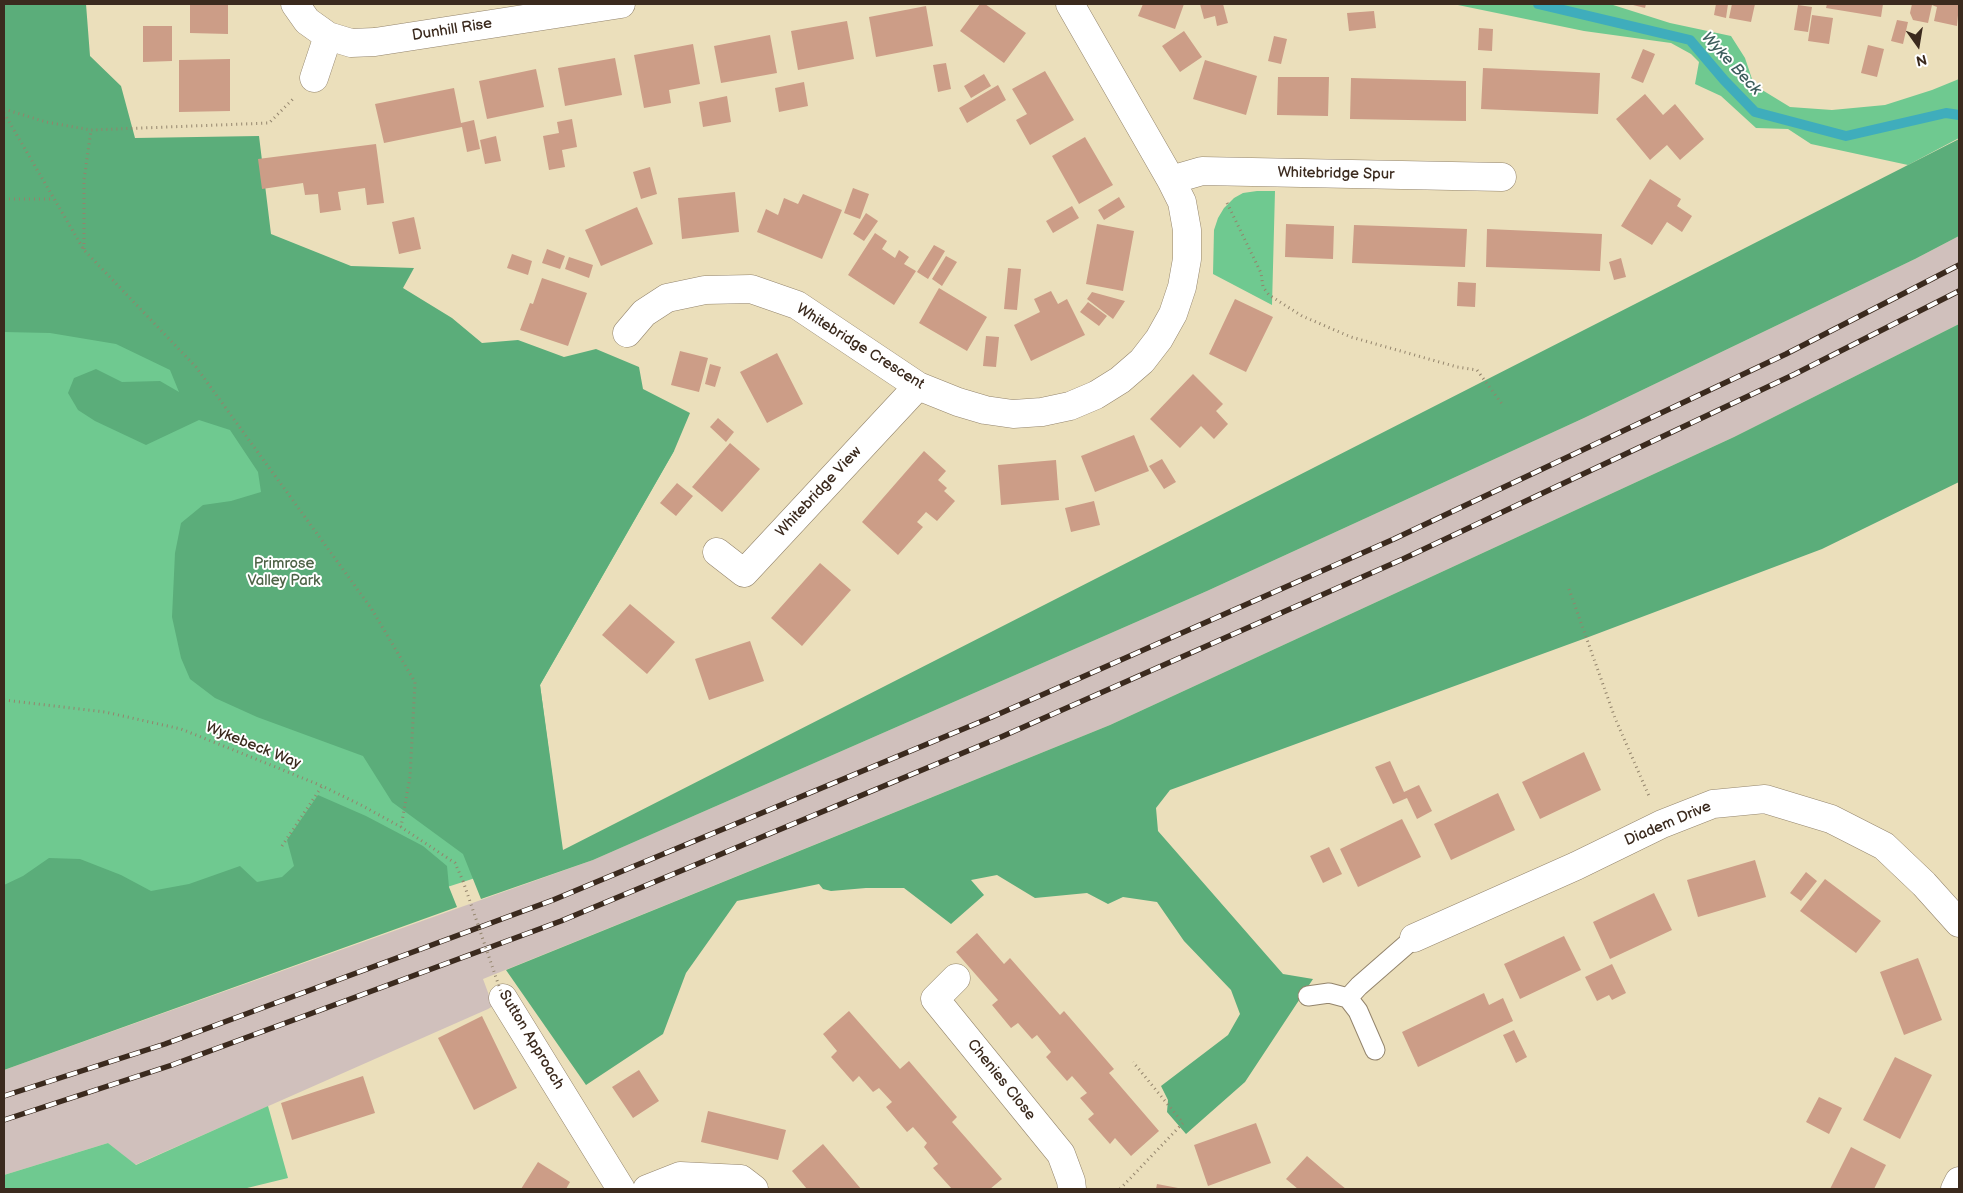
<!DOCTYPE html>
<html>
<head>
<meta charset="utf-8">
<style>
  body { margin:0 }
  #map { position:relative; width:1963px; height:1193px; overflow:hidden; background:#ebdfbb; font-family:"Balsamiq Sans",sans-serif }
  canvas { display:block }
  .frame { position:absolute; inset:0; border:5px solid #3b2a1e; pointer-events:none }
  .north { position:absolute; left:1893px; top:20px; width:50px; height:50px; -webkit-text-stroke:4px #fff; paint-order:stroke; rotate:167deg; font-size:14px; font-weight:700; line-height:20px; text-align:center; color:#3b2a1e }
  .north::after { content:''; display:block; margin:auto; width:18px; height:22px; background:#3b2a1e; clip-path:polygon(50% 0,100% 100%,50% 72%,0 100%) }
</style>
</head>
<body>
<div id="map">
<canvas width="1963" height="1193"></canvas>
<div class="frame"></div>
<div class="north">N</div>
</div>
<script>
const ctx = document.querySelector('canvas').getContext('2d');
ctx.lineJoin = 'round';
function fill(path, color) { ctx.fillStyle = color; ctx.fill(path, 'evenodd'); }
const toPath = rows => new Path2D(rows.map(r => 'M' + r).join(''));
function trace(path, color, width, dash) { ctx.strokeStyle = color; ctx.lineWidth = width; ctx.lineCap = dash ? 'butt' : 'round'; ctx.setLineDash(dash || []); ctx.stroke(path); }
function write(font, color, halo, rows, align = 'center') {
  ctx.font = font + ' "Balsamiq Sans",sans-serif'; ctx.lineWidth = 4; ctx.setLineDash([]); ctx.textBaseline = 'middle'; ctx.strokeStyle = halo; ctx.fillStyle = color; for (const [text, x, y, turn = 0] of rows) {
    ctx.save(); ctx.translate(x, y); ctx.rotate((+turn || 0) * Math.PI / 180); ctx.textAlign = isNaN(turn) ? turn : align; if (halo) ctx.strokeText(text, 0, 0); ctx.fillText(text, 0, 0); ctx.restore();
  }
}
fill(toPath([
  [1959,236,1959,324,1734,437,1110,725,483,979,493,1006,488,1009,135,1165,108,1143,4,1175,4,1070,593,860,1207,591,1584,418,1915,259]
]), '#d0c0bc');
fill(toPath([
  [4,4,81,161,674,451,540,685,562,850,4,1030],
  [1453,4,1610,4,1670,23,1731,36,1745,58,1754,85,1790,107,1832,110,1885,105,1932,90,1959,79,1959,138,1908,165,1811,144,1788,129,1756,128,1721,96,1695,84,1699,62,1691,54,1671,43,1584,31],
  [1257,191,1275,191,1272,305,1213,274,1214,230,1218,218,1224,208,1234,198,1243,193],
  [268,1106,288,1178,243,1189,4,1189,4,1175,108,1143,136,1165]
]), '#6fc990');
fill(toPath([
  [4,4,86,4,90,56,121,86,135,138,259,136,271,234,351,266,414,268,403,288,452,318,482,343,518,340,564,357,596,349,639,367,643,389,690,413,674,451,540,685,563,850,1959,139,1959,236,1915,259,1584,418,1207,591,593,860,481,899,463,854,392,802,363,756,257,717,215,698,190,679,181,658,172,617,175,553,181,523,203,505,231,501,261,492,258,472,230,430,199,420,146,445,95,421,78,410,68,393,74,378,96,369,122,382,160,381,179,392,170,370,116,344,50,333,4,332],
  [1959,324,1959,482,1822,549,1586,638,1170,790,1156,808,1158,831,1283,974,1313,979,1245,1082,1186,1134,1167,1112,1168,1100,1161,1086,1228,1035,1240,1014,1231,990,1184,941,1157,902,1123,897,1108,904,1087,893,1035,898,997,875,971,880,984,895,951,924,904,888,866,888,831,891,823,889,819,884,737,901,686,973,663,1034,586,1085,506,970,1110,725,1734,437],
  [318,795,366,816,423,846,447,866,449,887,457,907,4,1070,4,885,23,876,49,858,80,859,121,875,151,891,189,884,240,866,257,882,282,877,294,866,287,840]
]), '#5bad7a');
trace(toPath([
  [1538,4,1690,40,1724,80,1755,112,1846,136,1946,113,1959,115]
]), '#3fadbc', 10);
fill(toPath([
  [190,4,228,4,228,34,190,33],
  [980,4,985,4,1026,33,1004,63,960,31],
  [1143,4,1184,4,1175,29,1138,16],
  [1200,4,1223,4,1228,23,1217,26,1215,16,1204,19],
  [1629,4,1646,4,1645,8],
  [1716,4,1728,4,1726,18,1714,15],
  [1732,4,1755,4,1751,22,1729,18],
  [1827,4,1883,4,1881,17,1826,8],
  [1912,4,1959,4,1957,26,1934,21,1937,7,1932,5,1928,23,1913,20,1910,13],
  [1798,5,1812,7,1808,32,1794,30],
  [926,6,933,46,876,57,869,17],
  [1374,11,1376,28,1349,31,1347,13],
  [1812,15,1833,18,1829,44,1808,41],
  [1897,20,1908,22,1903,44,1891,41],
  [847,21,854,59,798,70,791,31],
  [143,26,172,26,172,61,143,62],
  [1479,28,1493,29,1492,51,1478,50],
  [1184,31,1202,57,1180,72,1162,46],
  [770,35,777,73,721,83,714,46],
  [1274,36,1287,39,1281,64,1268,61],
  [693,44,700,84,669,90,671,103,644,108,634,55],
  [1868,45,1884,49,1877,77,1861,73],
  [1643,49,1655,54,1643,83,1631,78],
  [615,58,622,95,565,106,558,68],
  [230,59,230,111,179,112,179,60],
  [1205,60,1257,76,1246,115,1193,99],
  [946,63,951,89,938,92,933,65],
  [1483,68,1600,73,1598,114,1481,109],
  [536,69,544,107,487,119,479,81],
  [1045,71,1074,120,1030,145,1016,120,1027,114,1012,89],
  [984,74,991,86,971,98,964,86],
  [1278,77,1329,77,1328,116,1277,115],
  [1351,78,1466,81,1466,121,1350,119],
  [804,82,808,106,779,112,775,88],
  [998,85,1006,100,967,123,959,108],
  [454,88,461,123,474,120,480,149,467,152,462,127,384,143,375,104],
  [1645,94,1663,115,1675,104,1704,139,1680,160,1667,145,1650,160,1616,119],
  [727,96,731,122,703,127,699,102],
  [572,119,577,147,562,150,565,167,549,170,543,136,559,133,557,122],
  [496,136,501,161,485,164,480,140],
  [1085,137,1113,185,1079,204,1052,156],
  [376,144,384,203,367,205,365,188,338,192,341,210,320,213,318,194,305,195,303,183,262,189,258,159],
  [650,167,657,194,641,199,633,172],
  [1650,179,1681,199,1677,206,1692,216,1682,232,1667,222,1652,245,1621,226],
  [853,188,869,194,860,219,844,213],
  [735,192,739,232,682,239,678,198],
  [803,194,842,210,822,259,757,232,766,209,778,215,784,198,798,204],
  [1119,197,1125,207,1104,220,1098,210],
  [1072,206,1079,218,1053,233,1046,221],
  [637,207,653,244,601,266,585,230],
  [866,213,878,221,864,241,853,234],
  [414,217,421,249,399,254,392,222],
  [1097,224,1134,231,1123,291,1086,284],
  [1286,224,1334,226,1333,259,1285,257],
  [1354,225,1467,229,1465,267,1352,263],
  [1487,229,1602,234,1600,271,1486,267],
  [875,233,887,241,882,249,895,258,899,250,909,257,904,264,916,271,894,305,848,275],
  [934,245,945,251,928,279,917,272],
  [547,249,565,256,560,269,542,263],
  [512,254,532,261,528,275,507,268],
  [946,256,957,262,942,286,932,279],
  [569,257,593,265,589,278,565,269],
  [1621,258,1626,277,1614,280,1609,262],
  [1008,268,1021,269,1017,310,1004,309],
  [542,278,587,293,568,346,520,330,530,303,533,304],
  [1458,282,1476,283,1475,307,1457,306],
  [939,288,987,317,967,351,919,323],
  [1051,291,1058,304,1067,299,1085,335,1031,361,1014,325,1040,312,1034,299],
  [1092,292,1125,301,1113,319,1087,299],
  [1235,299,1273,317,1246,372,1209,354],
  [1088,302,1107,316,1099,326,1080,312],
  [986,336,999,337,996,367,983,366],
  [680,351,708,358,699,392,671,385],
  [777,353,803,404,767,423,740,372],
  [710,364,721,367,715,387,705,384],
  [1193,374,1223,404,1216,411,1228,424,1214,439,1201,426,1180,448,1150,419],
  [718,418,734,432,726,442,710,427],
  [1134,435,1149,471,1095,492,1081,456],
  [730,443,760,469,722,512,692,487],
  [924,451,946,471,938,480,947,488,944,491,955,501,937,521,926,512,917,522,923,527,898,555,862,522],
  [1162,459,1176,482,1164,489,1149,466],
  [1056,460,1059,500,1001,505,998,465],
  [677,483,693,496,676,516,660,503],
  [1094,501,1100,525,1071,532,1065,508],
  [820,563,851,590,802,646,771,618],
  [630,604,675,642,647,674,602,635],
  [750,641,764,681,709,700,695,659],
  [1584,752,1601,790,1540,819,1522,782],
  [1390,761,1404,792,1419,785,1432,811,1417,819,1407,798,1393,804,1375,767],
  [1498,793,1515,830,1451,860,1434,824],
  [1402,819,1421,857,1358,887,1340,849],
  [1329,847,1342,874,1323,883,1310,856],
  [1755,860,1766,897,1698,917,1687,880],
  [1806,872,1817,881,1801,901,1790,893],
  [1825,879,1881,921,1856,953,1800,911],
  [1654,893,1672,930,1610,959,1593,922],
  [977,933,1004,964,1010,958,1060,1015,1064,1011,1114,1069,1109,1073,1159,1131,1131,1156,1115,1138,1110,1144,1088,1119,1094,1114,1080,1098,1087,1093,1072,1076,1067,1081,1046,1057,1051,1052,1037,1035,1032,1039,1018,1023,1011,1028,992,1005,998,1000,956,952],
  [1564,936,1581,970,1520,999,1504,964],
  [1918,958,1942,1020,1904,1035,1880,972],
  [1612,964,1626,993,1612,1000,1609,995,1597,1001,1585,977],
  [1484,993,1489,1005,1503,998,1513,1021,1418,1067,1402,1032],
  [849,1011,900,1069,909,1061,957,1117,952,1122,1002,1179,990,1189,952,1189,933,1168,938,1164,924,1147,927,1143,913,1127,907,1132,886,1107,892,1102,879,1088,873,1092,859,1076,853,1082,831,1057,837,1051,823,1034],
  [482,1016,517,1088,474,1110,438,1038],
  [1514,1030,1527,1057,1516,1063,1503,1035],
  [1895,1057,1932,1075,1900,1139,1863,1120],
  [639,1070,659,1101,633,1118,612,1087],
  [363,1076,375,1113,292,1140,281,1103],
  [1819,1097,1842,1108,1829,1134,1806,1122],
  [708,1111,786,1130,778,1160,701,1142],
  [1256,1123,1271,1163,1208,1186,1194,1145],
  [823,1144,845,1170,861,1189,807,1189,792,1171],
  [1851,1147,1886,1165,1874,1189,1830,1189],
  [1307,1156,1336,1181,1346,1189,1298,1189,1286,1179],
  [538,1162,570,1182,566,1189,521,1189],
  [1157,1184,1178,1188,1178,1189,1156,1189]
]), '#cc9d87');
const lane = toPath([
  [1308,996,1329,993,1348,998,1358,1011,1375,1050],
  [1348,998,1359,986,1414,938]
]);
const street = toPath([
  [295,4,307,21,328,36],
  [314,78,328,36,351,43,375,42,621,4],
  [1171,180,1202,171,1502,177],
  [627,333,644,313,667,298,705,290,751,289,797,305,918,386,958,402,985,410,1013,414,1042,412,1070,406,1096,395,1120,380,1142,361,1159,339,1173,314,1182,287,1187,259,1187,230,1182,202,1171,180,1070,4],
  [717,552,744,573,918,386],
  [1414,938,1576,866,1662,824,1713,804,1765,799,1831,819,1884,846,1924,884,1959,923],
  [956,978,935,999,1061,1154,1071,1181,1072,1189],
  [503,998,621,1189],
  [647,1189,680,1176,741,1179,754,1189],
  [1955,1189,1959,1181]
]);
trace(lane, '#93846c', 21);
trace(street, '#93846c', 29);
trace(toPath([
  [4,109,46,122,91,130,269,123,293,99],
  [4,113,84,250,196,367,371,608,415,682,410,777,401,827],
  [4,199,54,199],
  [1227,203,1261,273,1263,287,1269,295,1302,316,1351,337,1457,367,1477,370,1502,404],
  [84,249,84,180,91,130],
  [1569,589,1615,718,1649,796],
  [4,700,105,712,181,729,251,757,322,786,361,805,401,827,455,863,463,881],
  [282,846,322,786],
  [1120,1189,1183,1123,1133,1062]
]), '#93846c', 3, [1, 4]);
trace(lane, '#fff', 19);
trace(street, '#fff', 28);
const rail = toPath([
  [4,1096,165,1044,553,900,992,717,1394,539,1786,354,1959,265],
  [4,1120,172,1065,561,921,1001,737,1403,559,1795,374,1959,291]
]);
trace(rail, '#3b2a1e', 5.5);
trace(rail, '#fff', 4, [11]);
trace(toPath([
  [463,881,503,998]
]), '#93846c', 3, [1, 4]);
write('15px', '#3b2a1e', '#fff', [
  ["Dunhill Rise",452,30,-9],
  ["Whitebridge Spur",1336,174,1],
  ["Whitebridge Crescent",860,347,32],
  ["Whitebridge View",819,492,-47],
  ["Wykebeck Way",253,746,22],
  ["Diadem Drive",1668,824,-23],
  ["Sutton Approach",531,1040,59],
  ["Chenies Close",1001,1080,51]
]);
write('15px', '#4d6246', '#fff', [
  ["Primrose",284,564],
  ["Valley Park",284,581]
]);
write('italic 16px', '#3d5e5d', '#fff', [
  ["Wyke Beck",1731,64,47]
]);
</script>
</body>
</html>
